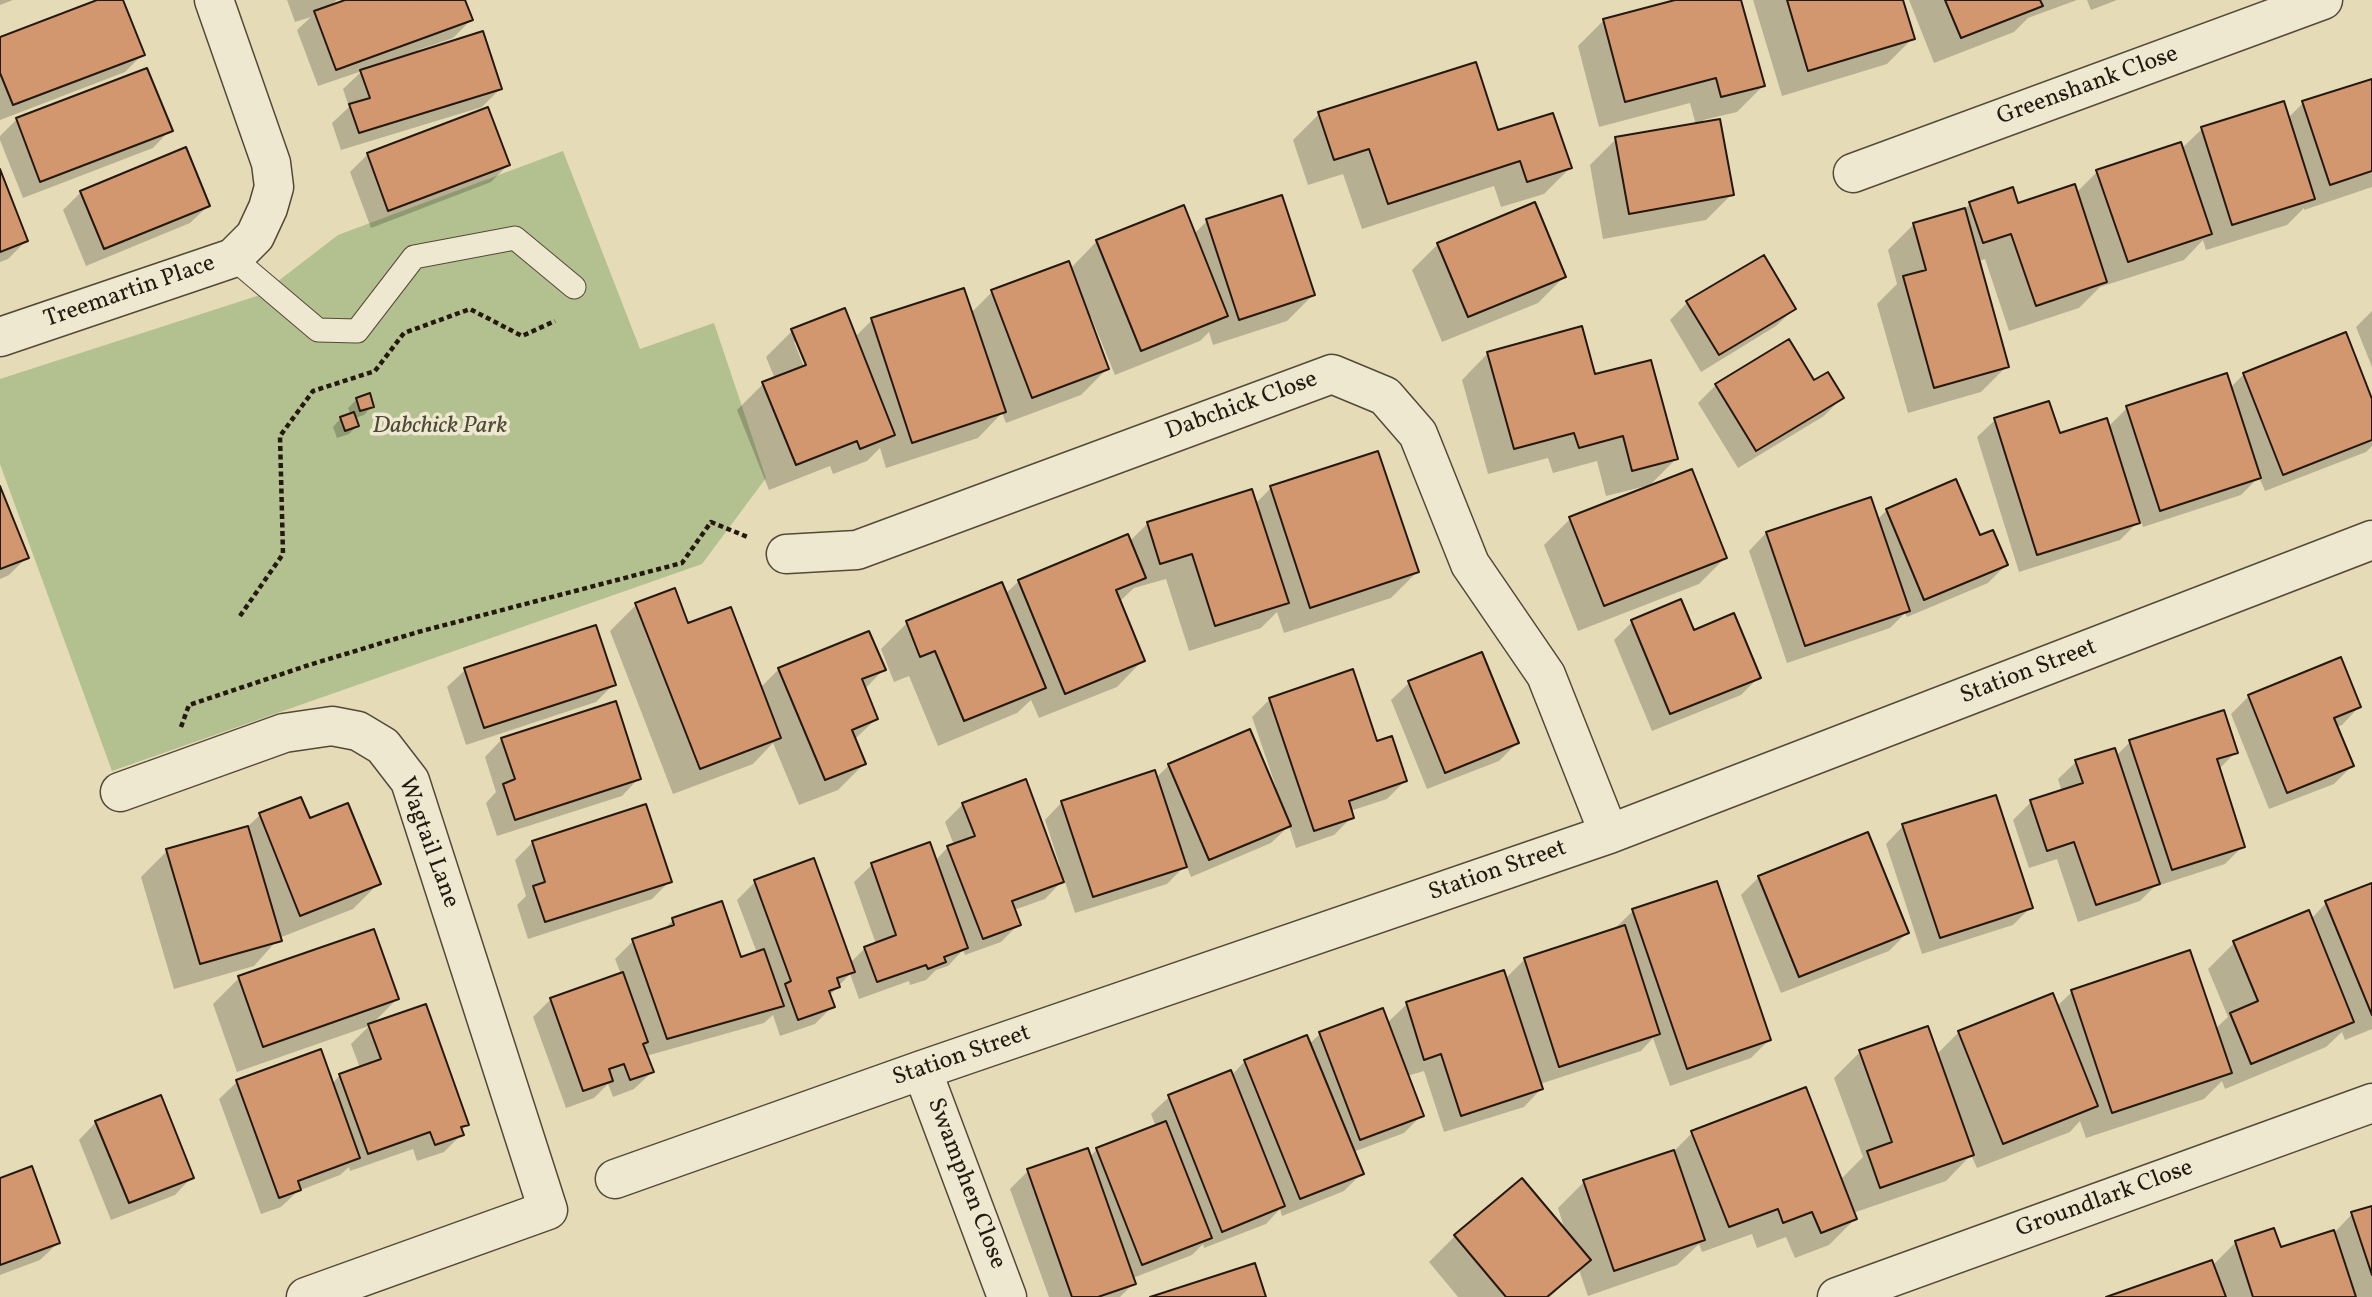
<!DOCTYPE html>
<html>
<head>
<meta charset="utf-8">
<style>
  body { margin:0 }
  canvas { display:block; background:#e5dbb7 }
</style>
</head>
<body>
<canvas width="2372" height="1297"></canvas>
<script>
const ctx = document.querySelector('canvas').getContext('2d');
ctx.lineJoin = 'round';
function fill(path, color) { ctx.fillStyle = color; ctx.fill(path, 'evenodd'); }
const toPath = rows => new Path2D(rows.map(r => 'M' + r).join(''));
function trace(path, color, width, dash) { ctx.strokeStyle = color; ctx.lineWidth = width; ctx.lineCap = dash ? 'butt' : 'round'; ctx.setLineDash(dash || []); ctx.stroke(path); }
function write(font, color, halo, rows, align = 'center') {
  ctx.font = font + ' Vollkorn,serif'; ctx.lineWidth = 7; ctx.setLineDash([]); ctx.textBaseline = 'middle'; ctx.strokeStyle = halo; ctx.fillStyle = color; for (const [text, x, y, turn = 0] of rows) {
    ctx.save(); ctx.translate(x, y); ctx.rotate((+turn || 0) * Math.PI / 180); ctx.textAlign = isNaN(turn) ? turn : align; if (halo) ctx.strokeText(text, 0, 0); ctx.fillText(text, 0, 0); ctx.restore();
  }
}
fill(toPath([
  [563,151,640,349,714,323,766,478,702,564,112,771,0,464,0,379,260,295,338,235]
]), '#b3c08f');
fill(toPath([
  [0,0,13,0,0,5],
  [102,0,121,0,143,54,125,72,0,120,0,39],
  [287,0,337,0,329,7,350,0,463,0,471,20,453,38,418,50,419,53,500,89,482,107,341,150,332,123,349,107,343,89,362,71,318,86,297,30,311,17,295,22],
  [1682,0,1740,0,1763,86,1737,112,1703,120,1732,194,1706,220,1603,239,1590,165,1616,139,1696,125,1690,103,1599,127,1578,46,1604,20],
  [1753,0,1901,0,1913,38,1887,64,1782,96],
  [1909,0,2077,0,2028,18,2014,32,1934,63],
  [2087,0,2117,0,2091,10],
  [2372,80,2372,187,2304,210,2304,208,2287,225,2206,250,2203,240,2184,260,2100,287,2079,308,2009,331,1985,259,1978,261,2007,366,1981,392,1908,413,1877,304,1897,284,1888,250,1914,224,1963,210,1970,204,2017,205,2076,193,2097,172,2181,149,2202,129,2288,118,2303,103],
  [1319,114,1497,132,1570,168,1544,194,1501,207,1494,186,1362,229,1343,174,1308,185,1293,140],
  [17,119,170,130,153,148,23,198,0,140,0,136],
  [368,154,508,165,491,182,371,228,350,172],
  [0,174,26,241,8,259,0,262],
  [81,192,208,206,190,223,86,266,63,210],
  [1207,221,1313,295,1287,321,1213,345,1209,332,1200,341,1115,375,1091,317,1088,318,1107,369,1081,395,1006,423,1002,413,978,438,886,468,880,448,867,461,833,474,830,466,769,490,737,410,763,384,775,379,766,357,792,331,854,338,872,320,971,313,992,292,1070,269,1097,241,1194,234],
  [794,342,798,342,810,373,807,374],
  [1438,244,1564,277,1538,303,1442,342,1412,270],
  [1687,303,1794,309,1776,326,1701,372,1670,320],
  [2372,311,2372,367,2356,327],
  [2345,335,2372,404,2372,446,2366,452,2265,491,2259,477,2241,495,2143,527,2140,520,2120,540,2019,572,1977,437,1995,420,2058,435,2108,427,2127,408,2230,388,2243,375],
  [1788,341,1814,383,1842,398,1824,416,1738,468,1698,403,1716,385],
  [1488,353,1594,376,1676,459,1650,485,1606,496,1597,461,1553,473,1548,458,1488,474,1462,380],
  [357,399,372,406,364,415,355,418,357,426,349,434,337,438,333,427,341,418,351,415,348,408],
  [1271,488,1417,572,1391,598,1284,633,1277,612,1261,628,1189,651,1166,579,1134,588,1119,602,1143,660,1117,687,1039,718,1031,700,1017,713,938,746,909,676,894,682,881,649,907,623,1005,594,1019,581,1129,542,1148,523,1255,504],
  [0,491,27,557,9,575,0,579],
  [1887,510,1979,537,2006,565,1988,583,1907,617,1905,613,1890,628,1787,663,1749,551,1766,533,1877,520],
  [1570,519,1725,558,1699,584,1578,631,1544,545],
  [636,605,687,626,760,688,779,669,884,669,864,690,876,719,854,740,864,764,838,790,799,805,773,743,753,764,673,794,610,631],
  [1632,622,1693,632,1759,677,1741,695,1652,731,1614,640],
  [2340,660,2359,707,2342,725,2336,727,2352,766,2334,784,2269,809,2231,714,2249,696],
  [465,670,614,684,596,702,466,745,447,687],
  [1409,683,1517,743,1499,761,1427,789,1391,700],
  [1270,699,1376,743,1405,781,1387,799,1350,811,1352,817,1334,835,1296,848,1289,826,1271,843,1191,877,1186,865,1167,884,1075,913,1064,879,1045,899,1014,910,1019,924,1001,942,965,955,963,950,948,966,936,970,926,980,910,985,909,981,859,999,850,974,829,996,833,1006,815,1024,780,1036,773,1015,764,1023,646,1056,652,1072,634,1089,613,1097,608,1084,594,1098,566,1108,533,1017,551,999,621,974,615,959,633,941,662,931,673,920,740,959,757,953,737,900,755,882,813,861,850,963,865,948,876,944,854,882,872,865,935,861,948,847,954,845,945,822,963,804,1057,867,1060,866,1045,820,1062,802,1156,778,1169,765,1276,787,1252,717],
  [502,739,639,778,622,796,497,836,486,803,496,792,485,757],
  [2130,742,2236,752,2218,770,2243,846,2225,864,2154,887,2140,901,2078,922,2057,859,2029,868,2013,820,2031,802,2062,792,2058,779,2076,762,2116,756],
  [300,799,309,820,379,883,353,909,279,938,254,966,174,989,141,877,167,851,246,828,260,815],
  [1903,826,2031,907,2013,925,1922,954,1886,844],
  [533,842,670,881,652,899,528,939,517,905,526,896,515,860],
  [1759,877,1907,933,1889,951,1781,993,1741,895],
  [2372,885,2372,1029,2345,1040,2342,1032,2326,1047,2225,1089,2222,1081,2204,1099,2086,1138,2080,1121,2070,1132,1977,1168,1971,1155,1946,1181,1853,1213,1855,1219,1829,1245,1795,1258,1786,1237,1757,1248,1752,1234,1702,1252,1699,1244,1677,1265,1588,1296,1579,1270,1550,1297,1458,1297,1429,1262,1455,1236,1521,1180,1566,1234,1558,1208,1584,1182,1673,1152,1692,1133,1805,1089,1840,1180,1863,1157,1834,1078,1860,1052,1936,1055,1959,1032,2056,1007,2072,992,2189,952,2215,1029,2228,1017,2208,969,2234,943,2311,919,2326,903],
  [1633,911,1769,1040,1751,1058,1670,1086,1653,1038,1641,1051,1540,1084,1541,1089,1524,1107,1444,1132,1424,1071,1407,1076,1422,1115,1404,1133,1353,1152,1361,1174,1344,1191,1282,1216,1280,1209,1266,1224,1204,1248,1203,1244,1192,1255,1133,1278,1134,1283,1120,1297,1049,1297,1010,1189,1028,1171,1090,1157,1097,1149,1156,1127,1151,1114,1169,1097,1230,1072,1231,1076,1245,1061,1309,1044,1320,1034,1382,1010,1387,1023,1407,1004,1503,973,1505,979,1525,959,1615,928],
  [239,978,397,999,371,1025,467,1124,461,1131,462,1134,444,1152,417,1161,413,1149,350,1171,349,1167,340,1175,298,1191,281,1207,261,1214,219,1099,237,1082,332,1084,340,1075,360,1068,351,1044,369,1026,237,1072,213,1004],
  [96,1122,192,1177,175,1195,111,1220,79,1140],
  [0,1180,58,1243,40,1260,0,1275],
  [2372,1208,2372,1297,2111,1297,2212,1266,2236,1242,2279,1250,2335,1232,2352,1214]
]), '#0003');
const building = toPath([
  [97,0,123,0,145,55,13,105,0,73,0,37,97,0],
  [345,0,465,0,473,20,336,70,314,11,345,0],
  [1675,0,1741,0,1765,86,1721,97,1716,78,1625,102,1603,19,1675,0],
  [1787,0,1903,0,1915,39,1808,71,1787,0],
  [1945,0,2040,0,2043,6,1961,38,1945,0],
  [483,31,502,89,359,133,349,104,370,98,360,70,483,31],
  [1476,62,1498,130,1553,113,1572,168,1527,182,1520,161,1388,204,1369,149,1334,160,1318,112,1476,62],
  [147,68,173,131,40,182,16,118,147,68],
  [2372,79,2372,171,2330,185,2302,101,2372,79],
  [2284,101,2315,199,2232,225,2201,127,2284,101],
  [488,107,510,165,388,211,367,153,488,107],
  [1720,119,1734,195,1629,214,1615,137,1720,119],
  [2181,142,2212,234,2128,262,2096,170,2181,142],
  [186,147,210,206,104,249,80,191,186,147],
  [0,169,28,241,0,252,0,169],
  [2075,184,2107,282,2036,306,2011,234,1983,243,1969,202,2013,187,2018,203,2075,184],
  [1282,195,1315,295,1239,320,1206,219,1282,195],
  [1535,202,1566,277,1468,317,1437,243,1535,202],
  [1184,205,1228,316,1141,351,1096,240,1184,205],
  [1965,208,2009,367,1934,388,1903,276,1926,270,1913,223,1965,208],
  [1764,255,1796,309,1719,355,1686,301,1764,255],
  [1069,261,1109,369,1032,398,991,290,1069,261],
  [964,288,1006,412,912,443,871,318,964,288],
  [845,308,895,435,860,449,857,441,796,465,762,382,806,365,791,329,845,308],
  [1582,326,1595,374,1651,360,1678,459,1632,471,1623,436,1579,448,1574,433,1514,449,1487,352,1582,326],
  [2346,332,2372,399,2372,440,2283,475,2243,373,2346,332],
  [1789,339,1814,380,1828,372,1844,398,1756,451,1715,384,1789,339],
  [2227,373,2261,478,2160,511,2126,406,2227,373],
  [370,393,374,407,360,411,356,398,370,393],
  [2049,401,2060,433,2107,418,2140,523,2037,555,1994,418,2049,401],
  [354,412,359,426,345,431,340,417,354,412],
  [1378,451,1419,572,1310,608,1270,486,1378,451],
  [1692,469,1727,558,1604,606,1569,517,1692,469],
  [1956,479,1980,535,1993,530,2008,565,1924,600,1886,509,1956,479],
  [0,486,29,558,0,569,0,486],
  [1252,489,1289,603,1215,626,1192,554,1160,564,1147,522,1252,489],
  [1871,497,1910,611,1805,646,1766,532,1871,497],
  [1128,534,1146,578,1116,590,1145,661,1065,694,1018,580,1128,534],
  [1002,582,1046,688,964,721,935,651,920,657,906,621,1002,582],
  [675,588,688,623,731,607,781,738,700,769,635,603,675,588],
  [1681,599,1694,630,1734,613,1761,678,1670,714,1631,620,1681,599],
  [596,625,616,685,484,728,464,668,596,625],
  [869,631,886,670,862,679,878,719,852,730,866,764,825,780,778,668,869,631],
  [1482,652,1519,743,1445,773,1408,681,1482,652],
  [2341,657,2361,707,2334,718,2354,766,2287,793,2248,695,2341,657],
  [1353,669,1377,741,1392,736,1407,781,1349,801,1354,818,1314,831,1269,698,1353,669],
  [616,701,641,779,515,820,503,784,515,779,501,738,616,701],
  [2224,710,2238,753,2217,759,2245,847,2172,870,2129,740,2224,710],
  [1250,729,1291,826,1209,860,1168,764,1250,729],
  [2115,748,2160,884,2096,905,2074,842,2047,851,2030,800,2083,783,2075,760,2115,748],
  [1155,770,1187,867,1093,897,1061,801,1155,770],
  [1026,779,1064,882,1012,901,1021,925,983,939,947,846,975,836,962,803,1026,779],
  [1996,795,2033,908,1940,938,1902,824,1996,795],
  [301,797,310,818,348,803,381,884,300,916,259,813,301,797],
  [646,804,672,882,545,922,533,886,545,882,532,841,646,804],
  [248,826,282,941,200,964,166,849,248,826],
  [1868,832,1909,933,1799,977,1758,876,1868,832],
  [930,842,968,948,944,957,946,962,928,969,926,965,877,982,864,947,896,935,871,863,930,842],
  [814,858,855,972,837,978,840,987,829,991,835,1007,798,1020,785,984,791,981,754,880,814,858],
  [1717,881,1771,1040,1687,1069,1632,909,1717,881],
  [2372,883,2372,1015,2325,901,2372,883],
  [722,901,741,957,764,949,784,1006,667,1039,632,939,674,925,672,918,722,901],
  [2309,910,2354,1022,2251,1064,2230,1013,2258,1001,2233,941,2309,910],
  [1625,925,1660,1034,1559,1067,1524,958,1625,925],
  [374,929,399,999,263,1047,238,976,374,929],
  [2190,950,2232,1073,2112,1113,2071,990,2190,950],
  [1504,970,1543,1089,1461,1116,1441,1054,1424,1060,1406,1002,1504,970],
  [623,972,648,1042,643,1044,654,1072,630,1080,624,1064,609,1069,613,1081,583,1091,550,998,623,972],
  [2053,993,2098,1106,2003,1144,1958,1031,2053,993],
  [426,1004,469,1125,461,1127,464,1135,435,1145,430,1132,368,1154,339,1074,381,1059,368,1024,426,1004],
  [1383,1008,1424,1116,1360,1140,1319,1032,1383,1008],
  [1928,1026,1974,1155,1880,1188,1867,1151,1892,1142,1859,1050,1928,1026],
  [1307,1035,1364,1174,1300,1199,1244,1060,1307,1035],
  [321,1049,360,1158,298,1181,301,1190,279,1198,236,1080,321,1049],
  [1231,1070,1285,1206,1222,1232,1168,1095,1231,1070],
  [1806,1087,1857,1219,1821,1233,1812,1212,1783,1223,1778,1209,1729,1227,1691,1131,1806,1087],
  [161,1095,194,1178,129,1203,95,1121,161,1095],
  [1166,1121,1212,1238,1142,1265,1096,1148,1166,1121],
  [1088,1148,1136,1284,1098,1297,1072,1297,1027,1169,1088,1148],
  [1674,1150,1705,1240,1614,1271,1583,1180,1674,1150],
  [32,1166,60,1243,0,1265,0,1178,32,1166],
  [1522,1178,1591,1260,1547,1297,1506,1297,1454,1235,1522,1178],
  [2372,1206,2372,1275,2351,1212,2372,1206],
  [2274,1228,2281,1247,2334,1230,2356,1297,2253,1297,2235,1241,2274,1228],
  [2212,1260,2226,1297,2106,1297,2212,1260],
  [1255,1263,1266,1297,1150,1297,1255,1263]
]);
fill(building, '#d39770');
trace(building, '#24180f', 2);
const lane = toPath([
  [233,258,318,330,357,331,414,257,515,238,574,287]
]);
const street = toPath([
  [1853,173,2323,0],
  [0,337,233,258,255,236,268,208,274,187,271,163,214,0],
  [786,554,857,550,1332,374,1385,396,1418,434,1470,564,1546,675,1609,834],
  [120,792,284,733,332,726,358,731,383,746,410,781,548,1210,306,1297],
  [922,1070,1007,1297],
  [615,1179,922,1070,1609,834,2372,540],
  [1837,1297,2372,1103]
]);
trace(lane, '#544939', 25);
trace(street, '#544939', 41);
trace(toPath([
  [240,616,283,554,280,436,313,391,375,371,404,333,470,309,522,336,555,321],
  [181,727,189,705,309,665,418,632,682,563,711,522,750,538]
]), '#24180f', 4.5, [5, 3.5]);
trace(lane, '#eee8d0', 23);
trace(street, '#eee8d0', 38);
write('24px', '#24180f', '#eee8d0', [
  ["Greenshank Close",2088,87,-20],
  ["Treemartin Place",130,293,-19],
  ["Dabchick Close",1242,407,-20],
  ["Station Street",2029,673,-21],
  ["Wagtail Lane",427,843,70],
  ["Station Street",1498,872,-19],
  ["Station Street",962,1057,-19],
  ["Swamphen Close",965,1184,69],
  ["Groundlark Close",2105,1200,-20]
]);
write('italic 24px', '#4f4a35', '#eee8d0', [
  ["Dabchick Park",440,428]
]);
</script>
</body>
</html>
